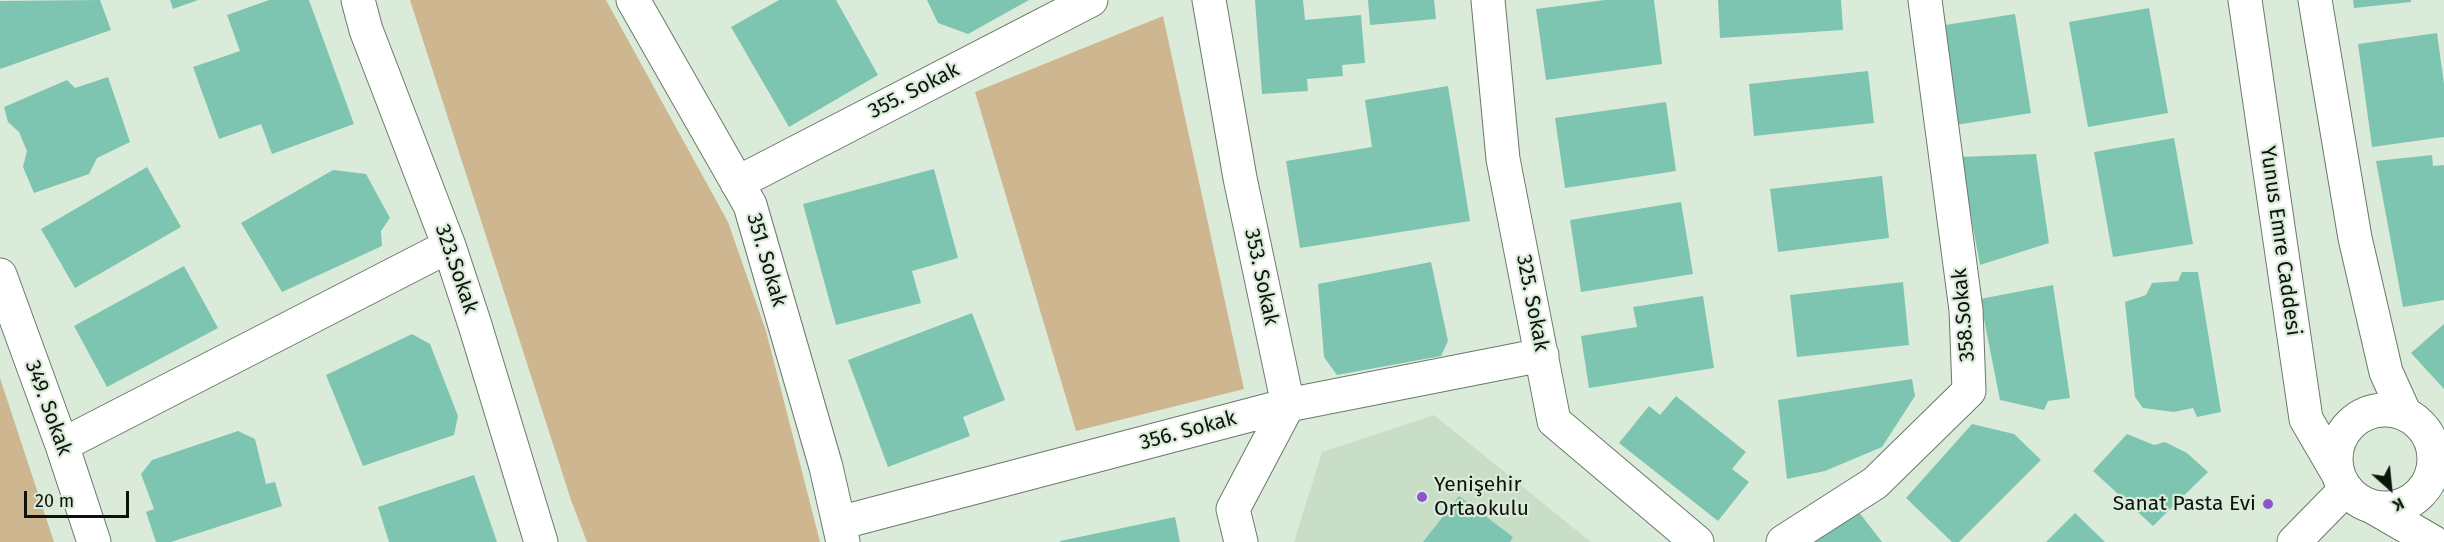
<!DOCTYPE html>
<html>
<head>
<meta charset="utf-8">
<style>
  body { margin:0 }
  #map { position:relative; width:2444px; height:542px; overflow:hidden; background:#dbebd9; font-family:"Fira Sans",sans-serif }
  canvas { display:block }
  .north { position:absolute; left:2360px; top:458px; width:60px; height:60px; -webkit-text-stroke:4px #dbebd9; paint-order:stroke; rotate:153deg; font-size:16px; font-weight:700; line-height:24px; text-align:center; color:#0c120c }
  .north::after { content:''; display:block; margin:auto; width:21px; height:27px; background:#0c120c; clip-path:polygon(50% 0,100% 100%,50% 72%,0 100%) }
  .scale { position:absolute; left:24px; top:491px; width:105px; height:27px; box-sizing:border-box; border:3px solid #0c120c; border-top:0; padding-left:8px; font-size:18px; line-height:21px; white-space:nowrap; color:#0c120c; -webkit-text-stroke:4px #dbebd9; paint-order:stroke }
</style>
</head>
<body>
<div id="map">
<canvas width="2444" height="542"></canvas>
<div class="north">K</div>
<div class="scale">20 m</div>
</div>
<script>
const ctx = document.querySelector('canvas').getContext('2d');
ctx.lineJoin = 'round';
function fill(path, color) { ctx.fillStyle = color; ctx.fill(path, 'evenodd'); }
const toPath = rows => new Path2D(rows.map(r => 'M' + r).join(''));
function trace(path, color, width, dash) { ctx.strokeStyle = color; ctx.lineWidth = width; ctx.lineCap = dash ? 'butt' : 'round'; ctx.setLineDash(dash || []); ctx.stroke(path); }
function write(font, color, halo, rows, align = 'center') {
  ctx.font = font + ' "Fira Sans",sans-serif'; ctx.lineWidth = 4.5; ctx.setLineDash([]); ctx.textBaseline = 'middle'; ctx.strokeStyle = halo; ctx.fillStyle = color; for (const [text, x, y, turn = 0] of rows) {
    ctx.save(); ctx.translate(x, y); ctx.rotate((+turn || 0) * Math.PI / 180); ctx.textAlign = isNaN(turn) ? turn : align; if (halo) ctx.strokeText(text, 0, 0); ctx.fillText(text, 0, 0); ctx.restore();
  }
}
fill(toPath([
  [1434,415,1591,542,1294,542,1322,452]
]), '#c9dec7');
fill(toPath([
  [410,0,606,0,728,222,766,331,820,542,587,542,571,500],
  [1163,16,1244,389,1076,431,975,92],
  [0,378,54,542,0,542]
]), '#ceb690');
fill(toPath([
  [100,0,111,30,0,69,0,1],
  [170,0,198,0,173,9],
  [269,0,309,0,354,124,272,154,261,124,219,139,193,67,240,51,227,15],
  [779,0,836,0,878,75,789,127,731,27],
  [927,0,1029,0,968,34,938,23],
  [1255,0,1303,0,1305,20,1361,15,1365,63,1342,65,1343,76,1307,79,1308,91,1262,94],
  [1368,0,1434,0,1436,19,1370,25],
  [1605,0,1654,0,1662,64,1546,80,1536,9],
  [1718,0,1841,0,1843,30,1720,38],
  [2353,0,2411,0,2411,2,2354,8],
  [2149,8,2168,113,2088,127,2069,22],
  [2015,14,2031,113,1956,125,1939,26],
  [2437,33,2444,84,2444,137,2372,147,2358,44],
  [1868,71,1874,123,1754,136,1749,84],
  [108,77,130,142,97,158,89,174,34,193,23,167,27,151,19,132,8,122,4,107,67,80,75,88],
  [1448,86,1470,221,1300,248,1286,161,1372,147,1365,100],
  [1666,102,1676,171,1565,188,1555,118],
  [2174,138,2193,244,2113,257,2094,152],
  [2036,154,2049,243,1980,265,1960,157],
  [2432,155,2433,166,2444,165,2444,300,2403,307,2376,161],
  [147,167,181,227,75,288,41,229],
  [934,169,958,258,912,271,921,303,836,325,803,204],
  [333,170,366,174,390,218,381,231,382,246,282,292,241,223],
  [1882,176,1889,238,1778,252,1770,189],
  [1681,202,1693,274,1581,292,1570,220],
  [1431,262,1448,341,1441,356,1337,375,1324,357,1318,284],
  [184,266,218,328,107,387,74,326],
  [2182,272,2198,272,2221,412,2197,417,2193,408,2174,412,2143,408,2135,397,2125,302,2146,295,2152,283,2178,281],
  [1903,282,1909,345,1797,357,1790,295],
  [2053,285,2070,398,2048,401,2044,410,2000,400,1980,299],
  [1703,296,1714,368,1589,388,1581,336,1637,327,1633,307],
  [972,313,1005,400,963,417,970,436,888,467,848,360],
  [2444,324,2444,389,2411,353],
  [412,334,430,344,458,416,454,435,363,466,326,375],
  [1912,379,1915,396,1882,447,1825,471,1787,479,1778,400],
  [1676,396,1746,452,1732,469,1749,482,1718,521,1619,443,1649,406,1660,415],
  [1972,424,2014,434,2041,460,1959,542,1952,542,1906,498],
  [238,431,255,439,266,484,275,482,282,506,171,542,156,542,146,512,154,509,141,474,152,460],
  [2127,434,2154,445,2165,442,2187,453,2208,472,2153,526,2093,471],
  [474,475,497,542,389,542,378,507],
  [1459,496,1513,537,1510,542,1423,542],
  [1855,507,1882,542,1787,542],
  [2075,513,2105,542,2046,542],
  [1175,517,1180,542,1061,542,1060,541]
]), '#7ec5b1');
const minor = toPath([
  [358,0,366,30,449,246,475,325,541,542],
  [633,0,750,205,826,467,843,542],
  [1209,0,1240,178,1288,405,1233,509,1241,542],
  [1488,0,1503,159,1554,421,1697,542],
  [737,183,1091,0],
  [0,275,62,445,94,542],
  [62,445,449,246],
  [839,523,1288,405,1542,355],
  [1783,542,1875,483,1969,391,1966,310,1925,0],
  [2294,542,2346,489]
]);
const major = toPath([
  [2245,0,2306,419,2338,474],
  [2315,0,2355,238,2386,372,2405,414],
  '2336 459a49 49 0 1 1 98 0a49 49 0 1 1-98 0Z',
  [2371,506,2433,542]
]);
trace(minor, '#6b796a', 35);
trace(major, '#6b796a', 35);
trace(minor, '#fff', 33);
trace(major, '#fff', 33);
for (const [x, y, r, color] of [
  [1422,497,6,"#8b55cc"],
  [2268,504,6,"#8b55cc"]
]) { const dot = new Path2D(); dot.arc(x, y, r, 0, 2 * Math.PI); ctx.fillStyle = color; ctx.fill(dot); trace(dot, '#dbebd9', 2); }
write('21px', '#0c120c', '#dbebd9', [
  ["355. Sokak",914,91,-27],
  ["Yunus Emre Caddesi",2280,241,82],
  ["351. Sokak",766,260,74],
  ["323.Sokak",456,269,71],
  ["353. Sokak",1261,277,78],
  ["325. Sokak",1532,303,79],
  ["358.Sokak",1964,315,-95],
  ["349. Sokak",48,408,70],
  ["356. Sokak",1188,431,-15]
]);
write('21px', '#0c120c', '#dbebd9', [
  ["Yenişehir",1434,485],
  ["Ortaokulu",1434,509],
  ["Sanat Pasta Evi",2256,504,"right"]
], 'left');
</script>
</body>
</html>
